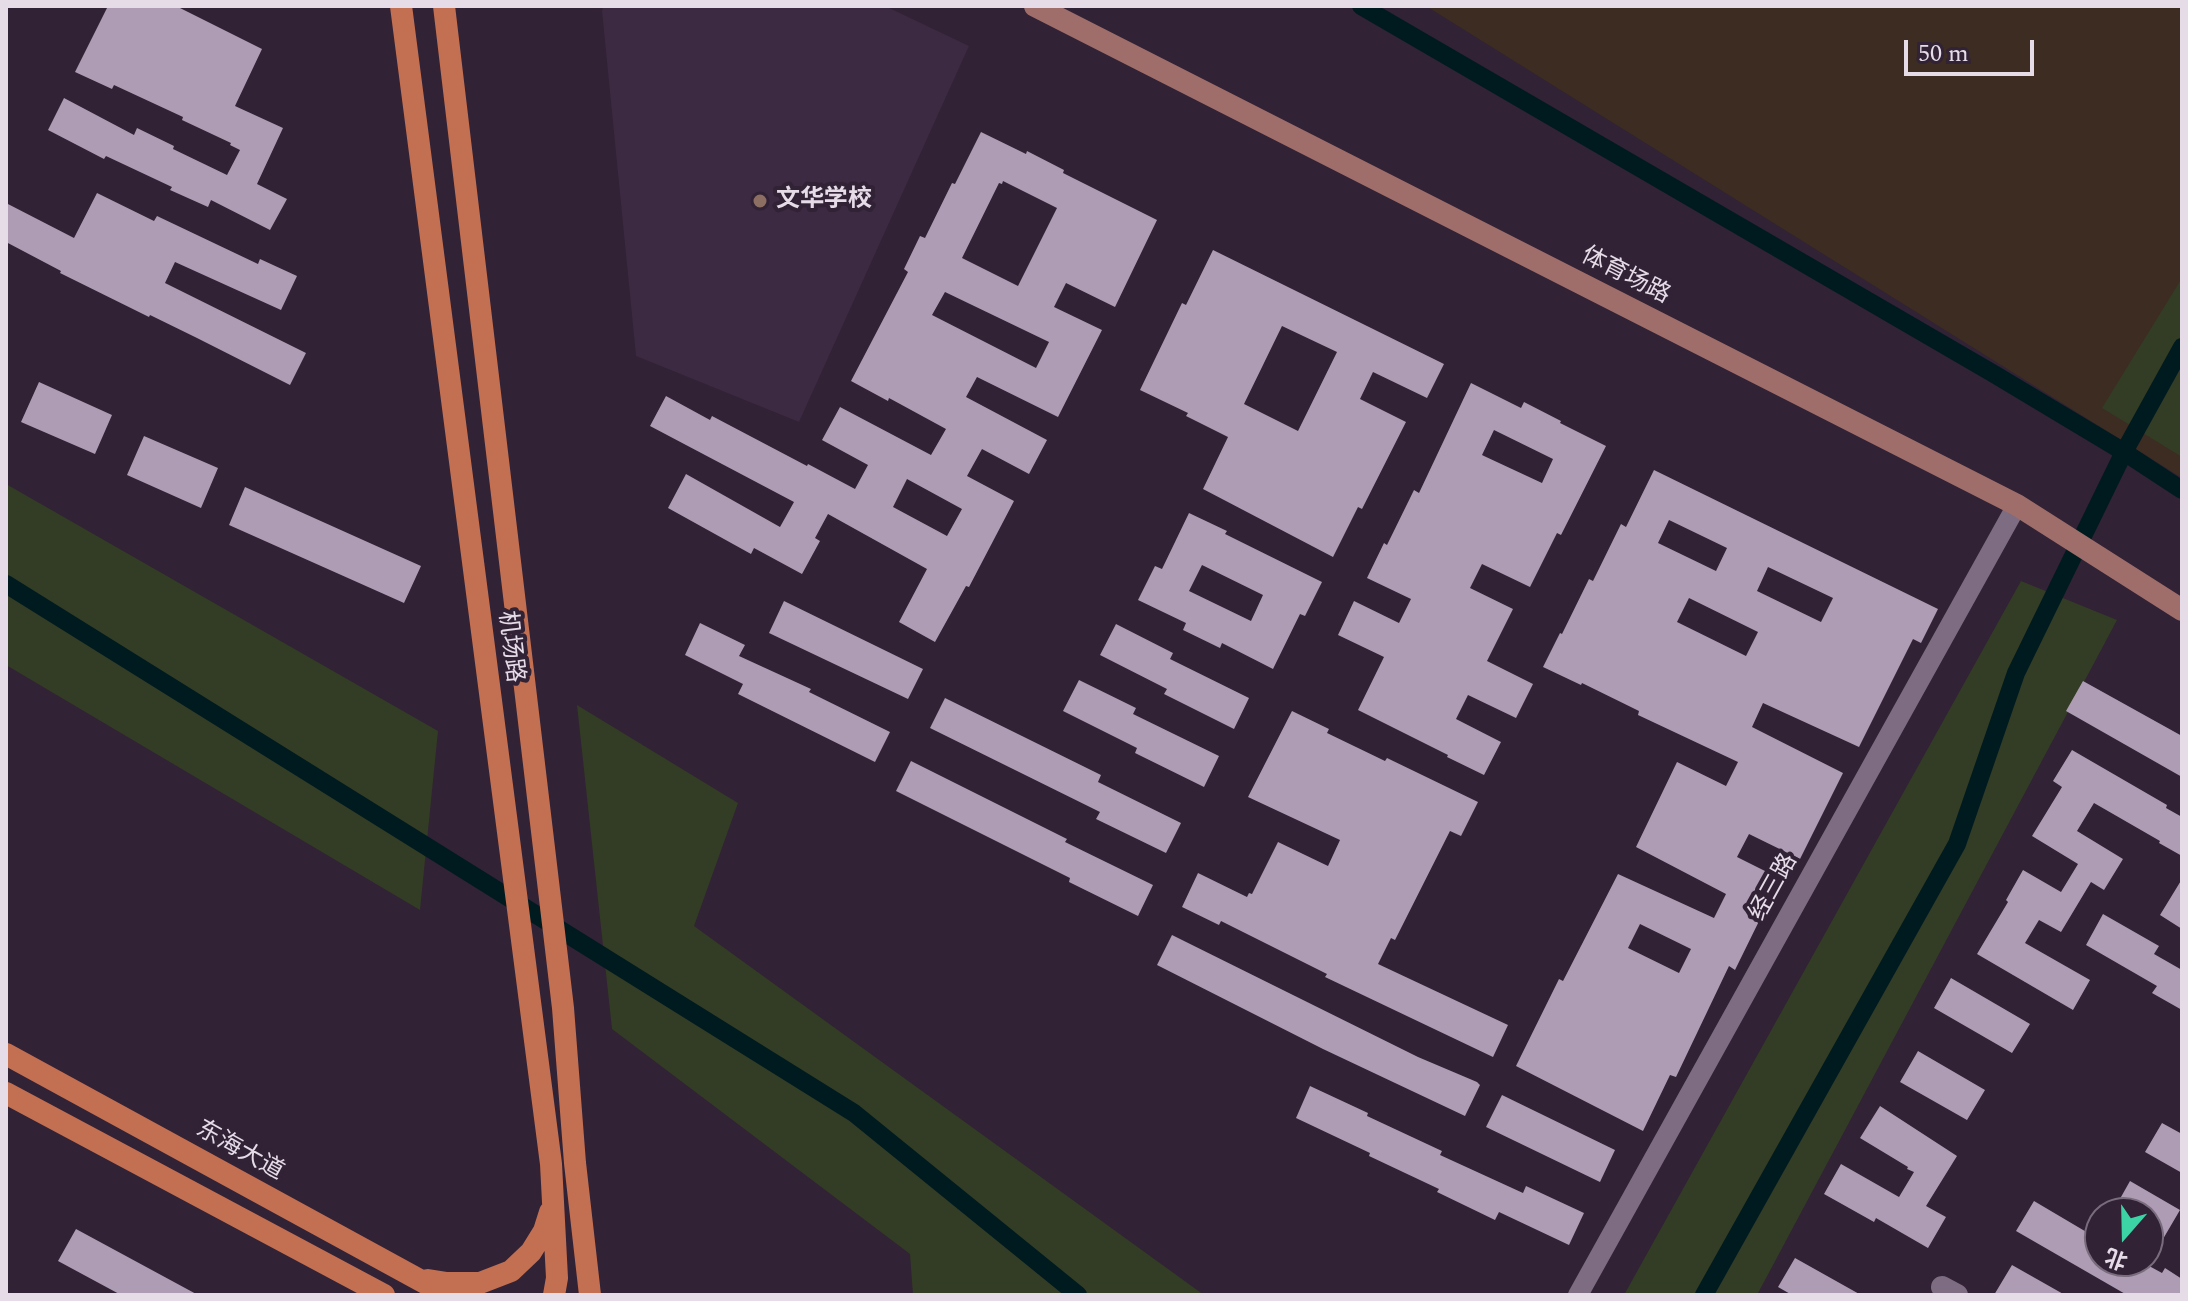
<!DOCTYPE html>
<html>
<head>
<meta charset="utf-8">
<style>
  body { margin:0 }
  #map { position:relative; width:2188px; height:1301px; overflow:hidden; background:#312235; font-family:Spectral,"Noto Sans SC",serif }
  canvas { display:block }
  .frame { position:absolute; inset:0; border:8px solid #e5dce8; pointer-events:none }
  .north { position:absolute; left:2084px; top:1197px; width:80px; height:80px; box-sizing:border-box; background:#312235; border:2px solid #796c7d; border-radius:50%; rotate:200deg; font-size:22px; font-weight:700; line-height:32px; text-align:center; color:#e5dce8 }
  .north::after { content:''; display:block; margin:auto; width:28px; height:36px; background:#3cd4a4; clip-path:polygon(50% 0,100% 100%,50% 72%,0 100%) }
  .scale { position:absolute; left:1904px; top:40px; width:130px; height:36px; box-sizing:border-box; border:4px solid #e5dce8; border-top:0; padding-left:10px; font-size:24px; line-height:28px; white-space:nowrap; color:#e5dce8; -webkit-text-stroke:6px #312235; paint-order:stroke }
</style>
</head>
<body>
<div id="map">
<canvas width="2188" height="1301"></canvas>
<div class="frame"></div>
<div class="north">北</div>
<div class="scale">50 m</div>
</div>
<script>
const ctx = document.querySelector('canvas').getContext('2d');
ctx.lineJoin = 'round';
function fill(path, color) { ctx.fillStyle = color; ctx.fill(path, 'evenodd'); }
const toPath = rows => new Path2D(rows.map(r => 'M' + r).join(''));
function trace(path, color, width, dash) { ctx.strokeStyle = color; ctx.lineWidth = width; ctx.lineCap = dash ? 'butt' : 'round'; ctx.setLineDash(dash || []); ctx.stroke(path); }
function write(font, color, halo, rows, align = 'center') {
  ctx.font = font + ' Spectral,"Noto Sans SC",serif'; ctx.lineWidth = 8; ctx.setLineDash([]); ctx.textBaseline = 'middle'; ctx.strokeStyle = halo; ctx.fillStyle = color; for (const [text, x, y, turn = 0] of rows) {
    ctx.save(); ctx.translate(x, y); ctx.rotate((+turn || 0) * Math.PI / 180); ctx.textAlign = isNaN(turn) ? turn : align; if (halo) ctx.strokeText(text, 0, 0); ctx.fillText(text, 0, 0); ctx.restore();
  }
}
fill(toPath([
  [1426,6,2182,6,2182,478]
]), '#3c2c22');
fill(toPath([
  [603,6,885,6,969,46,799,422,636,356,602,11]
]), '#3c2942');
fill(toPath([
  [2182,278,2182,457,2102,408],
  [6,484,438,731,420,910,6,665],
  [2021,581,2117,620,1757,1295,1624,1295],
  [577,705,738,803,694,926,1204,1295,913,1295,910,1254,612,1029]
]), '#333c25');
trace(toPath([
  [1361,6,1994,374,2124,452,2182,490],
  [6,584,854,1113,1078,1295],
  [1704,1295,1957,844,2016,673,2124,452,2182,347]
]), '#001b20', 18);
fill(toPath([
  [108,6,176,6,262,49,235,106,283,128,257,184,287,199,270,230,211,200,208,207,170,190,172,187,106,156,104,159,48,130,64,98,134,135,137,128,174,146,173,149,227,175,240,150,230,145,231,143,182,120,183,117,114,85,112,89,75,72],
  [981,132,1026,154,1027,151,1064,170,1063,173,1157,220,1115,307,1066,283,1054,307,1102,330,1058,417,977,377,966,397,1047,440,1029,474,982,449,967,476,1014,501,969,587,966,586,935,642,899,622,927,569,828,514,815,538,820,541,802,574,754,548,751,554,668,508,686,474,780,527,794,502,650,426,666,396,710,420,712,416,807,466,808,464,855,489,868,465,822,440,840,407,931,455,946,429,889,398,888,401,851,381,908,272,904,269,920,236,925,238,952,183,955,184],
  [1003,181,1057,208,1018,286,962,258,999,183,1002,184],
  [945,292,1049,342,1036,368,932,315],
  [907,479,962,509,947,536,893,507],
  [97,193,154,221,157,216,258,264,260,259,297,276,281,310,175,262,165,283,306,353,290,385,197,338,150,315,149,317,60,273,61,271,6,242,6,203,74,238],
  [1213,250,1444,364,1427,398,1373,372,1360,399,1406,422,1362,509,1358,507,1333,557,1203,489,1228,437,1186,416,1188,413,1140,390,1182,303,1186,305],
  [1282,326,1337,352,1298,431,1244,404],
  [39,382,112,415,95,454,21,422],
  [1471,383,1521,408,1524,402,1561,421,1560,423,1606,446,1561,535,1557,533,1530,587,1482,564,1470,588,1513,609,1487,661,1533,684,1516,718,1468,695,1456,719,1501,742,1484,775,1447,757,1448,755,1358,710,1384,657,1338,635,1354,601,1399,623,1411,599,1367,578,1384,543,1387,545,1414,490,1419,493],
  [1494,430,1553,459,1542,483,1484,456,1482,455],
  [144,436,218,468,201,508,127,475],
  [1654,470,1938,609,1921,643,1913,639,1859,747,1763,703,1752,727,1843,773,1800,859,1749,834,1737,857,1785,881,1768,915,1763,913,1735,970,1729,966,1676,1077,1670,1075,1643,1131,1516,1066,1559,979,1563,981,1618,874,1714,918,1726,894,1636,847,1677,762,1726,786,1738,762,1638,715,1639,711,1582,683,1581,685,1543,667,1560,633,1562,634,1589,579,1593,581,1621,524,1626,527],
  [1669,520,1727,548,1716,571,1658,543],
  [1768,567,1833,598,1821,622,1757,591],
  [1689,598,1758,632,1746,656,1677,622],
  [1640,924,1691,949,1679,973,1628,948],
  [245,487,421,566,404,603,229,525],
  [1189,513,1227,531,1225,534,1322,582,1305,616,1300,614,1273,669,1222,643,1220,648,1183,630,1186,623,1138,600,1155,566,1162,569],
  [1202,565,1263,595,1251,621,1189,591],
  [784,601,923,669,908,699,769,633],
  [700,623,745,645,739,656,811,689,809,692,890,732,875,762,738,694,743,684,685,655],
  [1116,624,1173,653,1170,659,1249,698,1234,729,1164,694,1167,689,1100,655],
  [1079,680,1136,708,1133,714,1219,756,1204,787,1135,753,1137,748,1063,711],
  [2083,681,2182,736,2182,777,2066,711],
  [945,698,1101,775,1098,782,1181,823,1166,853,1096,819,1100,812,930,728],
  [1292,711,1329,729,1327,733,1385,761,1387,758,1478,802,1461,836,1450,831,1395,940,1391,938,1378,964,1508,1025,1493,1057,1325,977,1327,974,1221,921,1219,925,1182,907,1198,873,1247,897,1249,893,1252,894,1278,842,1328,866,1340,840,1248,797],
  [2072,750,2167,805,2166,808,2182,817,2182,856,2159,843,2160,841,2094,803,2077,831,2123,859,2104,890,2091,882,2061,932,2039,920,2025,943,2090,980,2073,1010,1977,954,2008,902,2006,900,2023,870,2061,892,2078,864,2032,836,2062,787,2053,781],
  [911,761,1067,839,1065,842,1153,885,1138,916,1069,882,1070,878,896,791],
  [2182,879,2182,929,2160,915],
  [2103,914,2159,946,2154,954,2182,970,2182,1010,2152,993,2157,986,2086,945],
  [1172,935,1418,1057,1477,1082,1480,1085,1465,1116,1323,1049,1157,965],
  [1951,978,2030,1024,2012,1053,1934,1008],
  [1918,1051,1985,1090,1967,1120,1900,1082],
  [1310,1086,1368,1113,1367,1116,1442,1151,1440,1155,1523,1193,1526,1186,1584,1213,1569,1245,1499,1212,1495,1220,1437,1192,1439,1189,1369,1156,1370,1153,1296,1118],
  [1502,1095,1615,1150,1600,1182,1486,1127],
  [1880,1106,1957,1156,1926,1206,1946,1217,1928,1248,1876,1218,1874,1222,1824,1194,1841,1164,1899,1197,1914,1172,1907,1169,1908,1167,1860,1138],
  [2162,1123,2182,1134,2182,1173,2145,1152],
  [2130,1181,2180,1210,2163,1239,2148,1231,2148,1213,2112,1213],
  [2034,1201,2100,1240,2100,1261,2140,1261,2162,1273,2165,1268,2182,1279,2182,1295,2127,1295,2016,1231],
  [76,1229,198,1295,121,1295,58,1261],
  [1795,1258,1861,1295,1792,1295,1778,1287],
  [2012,1265,2065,1295,1994,1295]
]), '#ae9cb4');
trace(toPath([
  [1578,1295,2017,505]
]), '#7d6c82', 20);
trace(toPath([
  [1942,1287,1957,1295]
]), '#7d6c82', 22);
trace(toPath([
  [1035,6,2017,505,2182,610]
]), '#a06e6a', 22);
trace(toPath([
  [401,6,551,1164,557,1278,554,1295],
  [444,6,563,1008,575,1163,590,1295],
  [6,1054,447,1295],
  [6,1093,384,1295],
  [428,1280,447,1283,480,1283,511,1271,531,1252,544,1231,550,1212]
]), '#c36f51', 22);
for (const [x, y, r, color] of [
  [760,201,8,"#8d6e63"]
]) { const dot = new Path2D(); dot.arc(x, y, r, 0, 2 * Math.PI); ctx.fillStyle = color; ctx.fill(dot); trace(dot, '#312235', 3); }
write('bold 24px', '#e5dce8', '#312235', [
  ["文华学校",776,201]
], 'left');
write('24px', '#e5dce8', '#312235', [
  ["体育场路",1625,277,27],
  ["机场路",509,647,83],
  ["经三路",1775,888,-61],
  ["东海大道",239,1152,29]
]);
</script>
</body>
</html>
